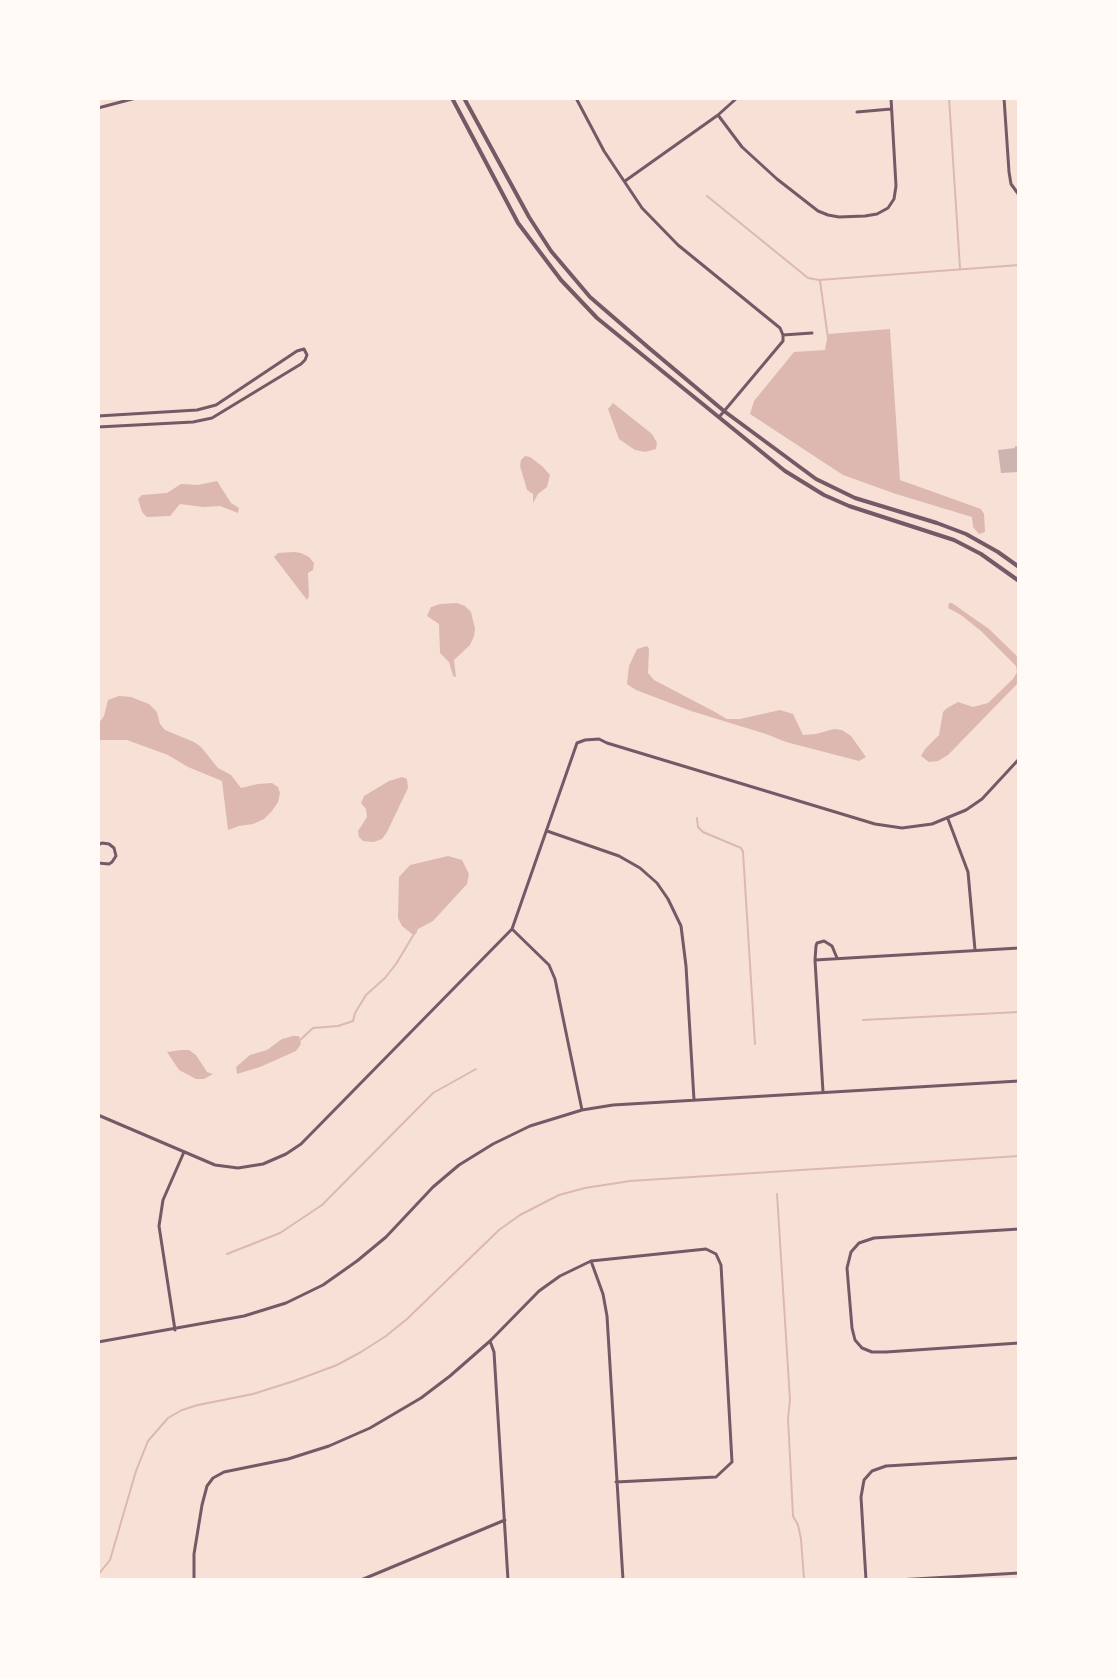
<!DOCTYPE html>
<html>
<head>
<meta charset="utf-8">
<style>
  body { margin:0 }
  #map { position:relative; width:1117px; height:1678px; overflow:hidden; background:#f7e1d7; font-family:Figtree,sans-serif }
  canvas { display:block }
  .frame { position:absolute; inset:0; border:100px solid #fffaf5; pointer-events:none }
</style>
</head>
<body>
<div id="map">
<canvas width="1117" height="1678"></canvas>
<div class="frame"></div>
</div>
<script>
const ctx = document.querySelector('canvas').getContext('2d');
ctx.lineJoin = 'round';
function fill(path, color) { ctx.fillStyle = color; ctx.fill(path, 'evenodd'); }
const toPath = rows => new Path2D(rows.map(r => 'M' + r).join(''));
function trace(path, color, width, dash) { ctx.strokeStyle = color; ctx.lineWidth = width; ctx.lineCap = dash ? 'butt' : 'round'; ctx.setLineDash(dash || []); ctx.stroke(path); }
fill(toPath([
  [890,329,900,480,981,509,984,514,985,532,979,534,973,527,972,517,896,494,843,475,750,414,754,401,794,352,825,350,828,334],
  [613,403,652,434,657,443,656,449,645,452,635,450,619,439,608,409],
  [525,456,530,457,542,466,550,475,547,487,538,494,533,503,533,494,527,490,520,466,521,460],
  [217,481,231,503,239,508,238,513,220,506,203,507,180,504,170,516,147,517,142,512,138,499,142,495,167,493,181,484,198,485],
  [294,552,301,553,309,557,314,563,313,570,308,573,309,596,307,600,274,557,278,553],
  [457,603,465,606,471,612,475,629,474,636,470,645,454,660,456,677,453,676,449,662,440,653,439,624,427,616,431,607,440,604],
  [949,603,952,603,989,629,1019,658,1019,682,948,755,938,761,929,762,921,756,925,749,939,735,943,712,947,708,958,702,973,707,988,703,1013,679,1017,672,1016,666,981,631,961,615,948,608],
  [647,646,649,649,648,673,654,680,715,712,727,719,740,719,780,710,793,714,803,735,816,734,834,729,842,730,851,736,866,757,859,761,786,742,766,734,691,711,636,690,627,684,629,666,637,649],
  [119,696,131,697,149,704,157,712,160,724,165,730,194,742,201,747,218,768,231,775,241,788,258,784,272,783,278,787,280,793,278,802,272,811,264,819,253,824,239,826,228,830,222,781,188,767,168,755,127,740,98,740,98,724,104,716,108,700],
  [402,777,407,779,408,788,387,832,382,839,374,842,363,841,359,837,358,831,367,817,366,809,361,803,364,796,389,781],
  [448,856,462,860,469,874,467,884,433,921,418,929,416,934,412,934,402,926,398,918,399,877,410,865],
  [293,1036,299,1036,301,1044,296,1051,260,1067,237,1074,236,1067,250,1055,267,1050,282,1039],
  [181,1050,189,1050,196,1055,207,1072,213,1074,204,1079,196,1079,179,1070,167,1052]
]), '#dcb8b0');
trace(toPath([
  [949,98,960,268],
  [707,196,808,278,819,280,1019,265],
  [820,281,828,338],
  [697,818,698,827,703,832,741,848,743,852,755,1044],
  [863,1020,1019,1012],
  [300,1040,313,1028,338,1026,353,1021,355,1013,366,995,385,978,396,964,414,934],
  [777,1194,790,1400,788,1418,793,1516,798,1525,801,1539,804,1579],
  [227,1254,280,1233,322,1205,433,1093,476,1069],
  [98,1575,110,1560,136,1471,148,1441,168,1418,182,1410,198,1405,253,1394,294,1381,337,1365,361,1352,386,1336,407,1319,499,1230,520,1215,559,1195,585,1188,630,1181,1019,1156]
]), '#dcb8b0', 2);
fill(toPath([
  [1015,446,1019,446,1019,472,1001,473,998,450,1015,448]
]), '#ccb4b1');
trace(toPath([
  [576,98,604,151,642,208,678,245,780,328,783,335],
  [1004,98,1009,172,1011,184,1019,195],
  [98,108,136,98],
  [857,112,891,109],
  [718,115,742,147,777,179,818,211,828,215,839,217,865,216,877,214,888,208,894,199,896,186,891,98],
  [625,181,718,115,737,98],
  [783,335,812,333],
  [98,416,197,410,216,405,297,351,304,349,307,355,305,360,301,364,212,418,193,422,98,427],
  [720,416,783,341,783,335],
  [948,819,968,872,975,950],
  [547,831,619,856,640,868,657,883,668,899,681,926,686,966,694,1100],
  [98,845,102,843,109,844,114,848,116,856,112,862,109,864,98,863],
  [512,929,549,965,555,979,582,1110],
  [815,960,816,946,817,943,824,941,832,946,837,958],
  [823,1092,815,960,1019,948],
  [98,1115,215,1165,238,1168,263,1164,286,1154,301,1144,512,929,577,743,585,740,599,739,607,743,875,824,902,828,932,824,966,810,982,799,1019,759],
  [1019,1229,874,1238,859,1243,851,1252,847,1268,852,1328,855,1340,862,1348,872,1352,886,1352,1019,1343],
  [591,1261,603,1294,607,1316,623,1580],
  [175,1330,159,1226,163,1200,184,1152],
  [490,1341,494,1352,508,1580],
  [98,1342,244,1316,286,1303,323,1285,357,1261,386,1237,433,1187,459,1165,493,1144,530,1126,582,1110,613,1105,1019,1081],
  [194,1580,194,1554,202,1505,207,1486,213,1478,224,1472,288,1459,329,1446,370,1428,421,1398,450,1376,490,1341,539,1291,560,1276,591,1261,706,1249,716,1254,721,1265,732,1462,716,1477,616,1482],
  [361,1580,505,1520],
  [866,1580,861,1497,864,1480,872,1471,886,1466,1019,1458],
  [897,1580,1019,1573]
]), '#755966', 3);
trace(toPath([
  [452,98,518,223,561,280,597,318,785,471,824,495,849,506,954,540,981,554,1019,581],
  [464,98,529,217,551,251,590,297,649,348,724,411,816,479,855,498,937,523,966,534,998,552,1019,567]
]), '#755966', 4);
</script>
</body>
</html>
